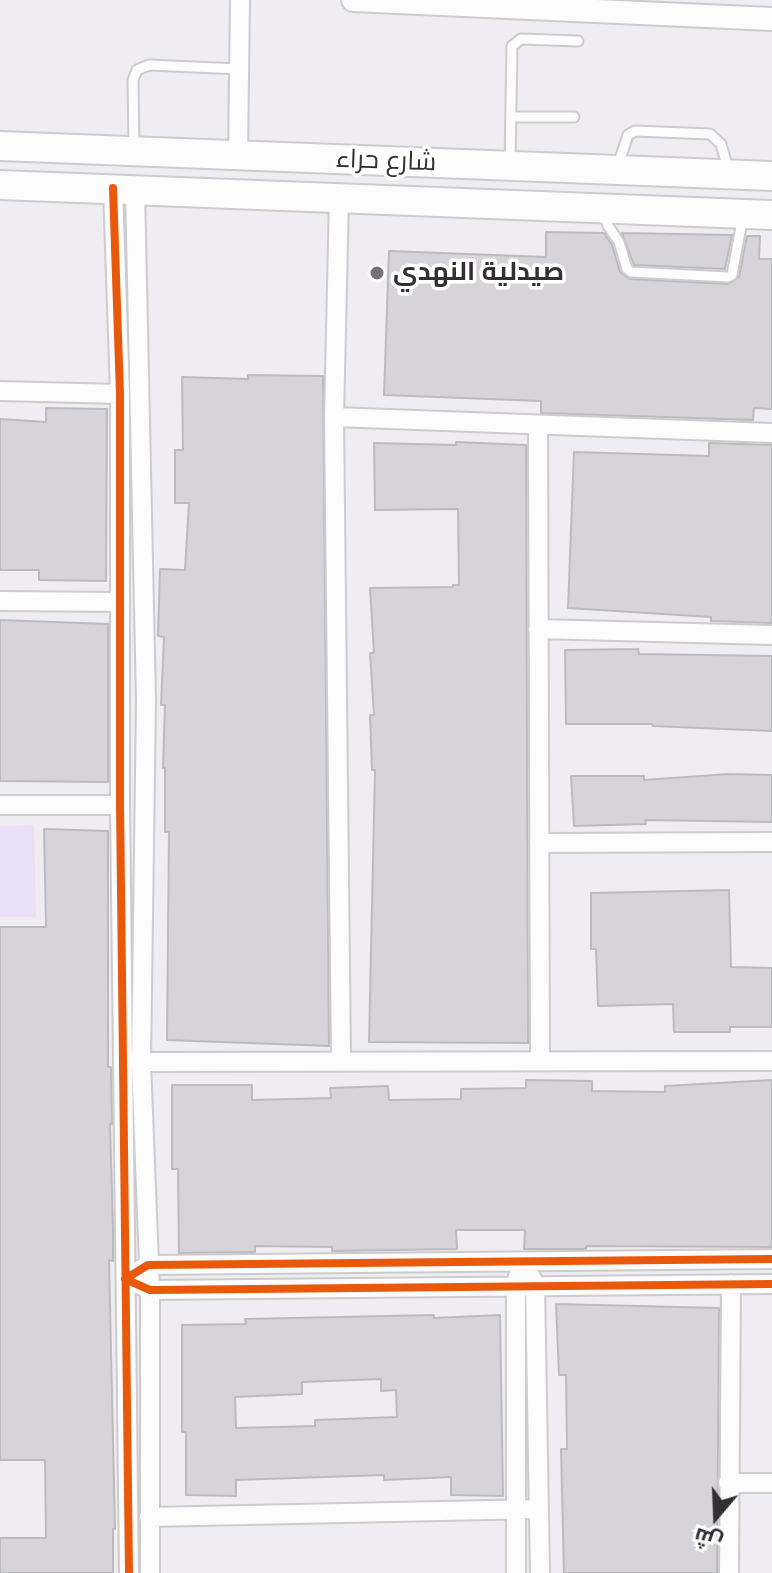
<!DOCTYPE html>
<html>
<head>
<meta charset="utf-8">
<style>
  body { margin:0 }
  #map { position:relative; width:772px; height:1573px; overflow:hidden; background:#efedf1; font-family:"PT Sans",Cairo,sans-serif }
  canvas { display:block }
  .north { position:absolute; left:676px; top:1477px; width:80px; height:80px; -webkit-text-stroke:6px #fff; paint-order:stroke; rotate:199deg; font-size:22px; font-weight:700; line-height:32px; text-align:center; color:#323033 }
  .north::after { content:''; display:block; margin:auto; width:28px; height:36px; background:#323033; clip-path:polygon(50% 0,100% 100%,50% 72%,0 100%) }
</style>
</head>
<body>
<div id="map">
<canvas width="772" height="1573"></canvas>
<div class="north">ش</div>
</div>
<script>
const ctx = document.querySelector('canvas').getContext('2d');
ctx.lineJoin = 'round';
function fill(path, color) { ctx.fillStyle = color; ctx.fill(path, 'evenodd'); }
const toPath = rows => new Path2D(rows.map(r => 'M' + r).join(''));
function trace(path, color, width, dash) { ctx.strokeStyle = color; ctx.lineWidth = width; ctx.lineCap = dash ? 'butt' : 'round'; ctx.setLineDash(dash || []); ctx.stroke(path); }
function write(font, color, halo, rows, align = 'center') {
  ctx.font = font + ' "PT Sans",Cairo,sans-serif'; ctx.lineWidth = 7; ctx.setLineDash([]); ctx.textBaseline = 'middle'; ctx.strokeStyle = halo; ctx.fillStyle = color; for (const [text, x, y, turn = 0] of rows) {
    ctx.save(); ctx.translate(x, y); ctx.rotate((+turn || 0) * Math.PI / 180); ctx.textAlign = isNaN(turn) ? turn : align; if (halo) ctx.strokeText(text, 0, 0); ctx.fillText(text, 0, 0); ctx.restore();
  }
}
fill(toPath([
  [34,825,36,917,0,917,0,826]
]), '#e9e0f5');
const building = toPath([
  [546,232,604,233,612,245,620,272,630,279,728,284,739,277,747,236,760,236,759,259,772,259,772,409,754,408,753,420,541,413,541,401,384,395,389,251,546,257,546,232],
  [622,233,732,235,725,269,634,265,622,233],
  [248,375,323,376,329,1046,167,1040,169,832,165,832,165,768,163,768,165,705,161,705,164,637,158,636,160,569,185,570,189,503,175,503,175,450,183,450,182,377,248,379,248,375],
  [46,408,107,409,106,581,39,580,39,570,0,570,0,419,46,422,46,408],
  [456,442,526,445,528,1043,369,1042,375,770,372,770,370,715,374,715,370,653,374,653,370,588,453,587,453,585,459,585,458,509,375,510,374,443,456,445,456,442],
  [709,443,772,445,772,623,711,621,711,617,568,608,574,452,709,456,709,443],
  [0,620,108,624,108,782,0,781,0,620],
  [638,649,639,654,772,656,772,731,653,726,652,724,566,724,565,650,638,649],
  [729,774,772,775,772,822,645,820,646,824,574,826,571,776,644,776,644,780,729,774],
  [44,829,108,831,108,1067,111,1067,112,1124,110,1124,113,1229,113,1261,109,1260,115,1529,113,1529,113,1573,0,1573,0,1538,46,1538,45,1460,0,1460,0,927,46,927,44,829],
  [729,890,731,967,772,968,772,1027,730,1027,730,1032,674,1032,673,1004,598,1006,596,949,591,949,591,893,729,890],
  [526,1080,592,1081,592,1091,665,1092,665,1086,772,1080,772,1247,586,1246,586,1249,524,1249,525,1230,456,1230,457,1249,332,1251,332,1247,255,1246,255,1252,179,1253,178,1169,172,1169,172,1085,252,1085,252,1100,331,1098,330,1088,388,1086,389,1100,461,1099,461,1089,526,1088,526,1080],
  [556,1304,719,1308,717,1573,564,1573,561,1449,567,1449,566,1375,559,1375,556,1304],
  [434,1315,434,1318,500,1315,503,1496,451,1495,451,1477,384,1480,384,1475,236,1480,236,1496,186,1495,186,1432,182,1432,182,1325,246,1324,245,1319,434,1315],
  [381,1379,381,1391,396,1390,397,1417,315,1420,315,1426,236,1428,235,1397,302,1394,302,1382,381,1379]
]);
fill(building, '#d6d4d8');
trace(building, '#bbbabd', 2);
const service = toPath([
  [511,117,574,117],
  [134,147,133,80,137,70,149,65,239,69],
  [510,163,512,46,521,39,578,41],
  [617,168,628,135,635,131,710,134,721,144,729,172],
  [604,212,608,226,619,242,627,269,631,272,728,277,732,275,743,216]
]);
const minor = toPath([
  [238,155,240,0],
  [113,188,120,394,120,805,129,1573],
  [135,189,146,701,141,1062,150,1290,150,1573],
  [339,198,334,417,341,1061],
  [0,391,120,394],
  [334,417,772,433],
  [538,425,540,1061],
  [0,601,120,602],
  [538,629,772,635],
  [0,805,120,805],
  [539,843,772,842],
  [141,1062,772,1061],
  [140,1270,148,1265,772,1259],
  [531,1277,535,1285,540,1573],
  [140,1285,150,1290,772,1284],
  [728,1483,772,1483],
  [149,1517,539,1509],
  [516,1573,516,1286,518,1276],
  [729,1573,731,1284]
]);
const tertiary = toPath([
  [353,0,772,19]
]);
const primary = toPath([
  [0,146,772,176],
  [0,185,772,215]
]);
trace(service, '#cccbcd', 13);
trace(minor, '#cccbcd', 22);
trace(tertiary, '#cccbcd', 26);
trace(primary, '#cccbcd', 32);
trace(service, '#fdfcfd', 9);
trace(minor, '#fdfcfd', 18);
trace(tertiary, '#fdfcfd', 22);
trace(primary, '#fdfcfd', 28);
trace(toPath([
  [113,188,120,394,120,805,129,1573],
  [772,1259,148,1265,125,1279,150,1290,772,1284]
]), '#e8590c', 8);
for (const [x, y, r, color] of [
  [377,273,8,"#747276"]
]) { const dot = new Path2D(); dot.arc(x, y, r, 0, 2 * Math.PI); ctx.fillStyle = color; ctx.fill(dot); trace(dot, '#fff', 3); }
write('26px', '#323033', '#fff', [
  ["شارع حراء",386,161,2]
]);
write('bold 26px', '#323033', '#fff', [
  ["صيدلية النهدي",393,273]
], 'left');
</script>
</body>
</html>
